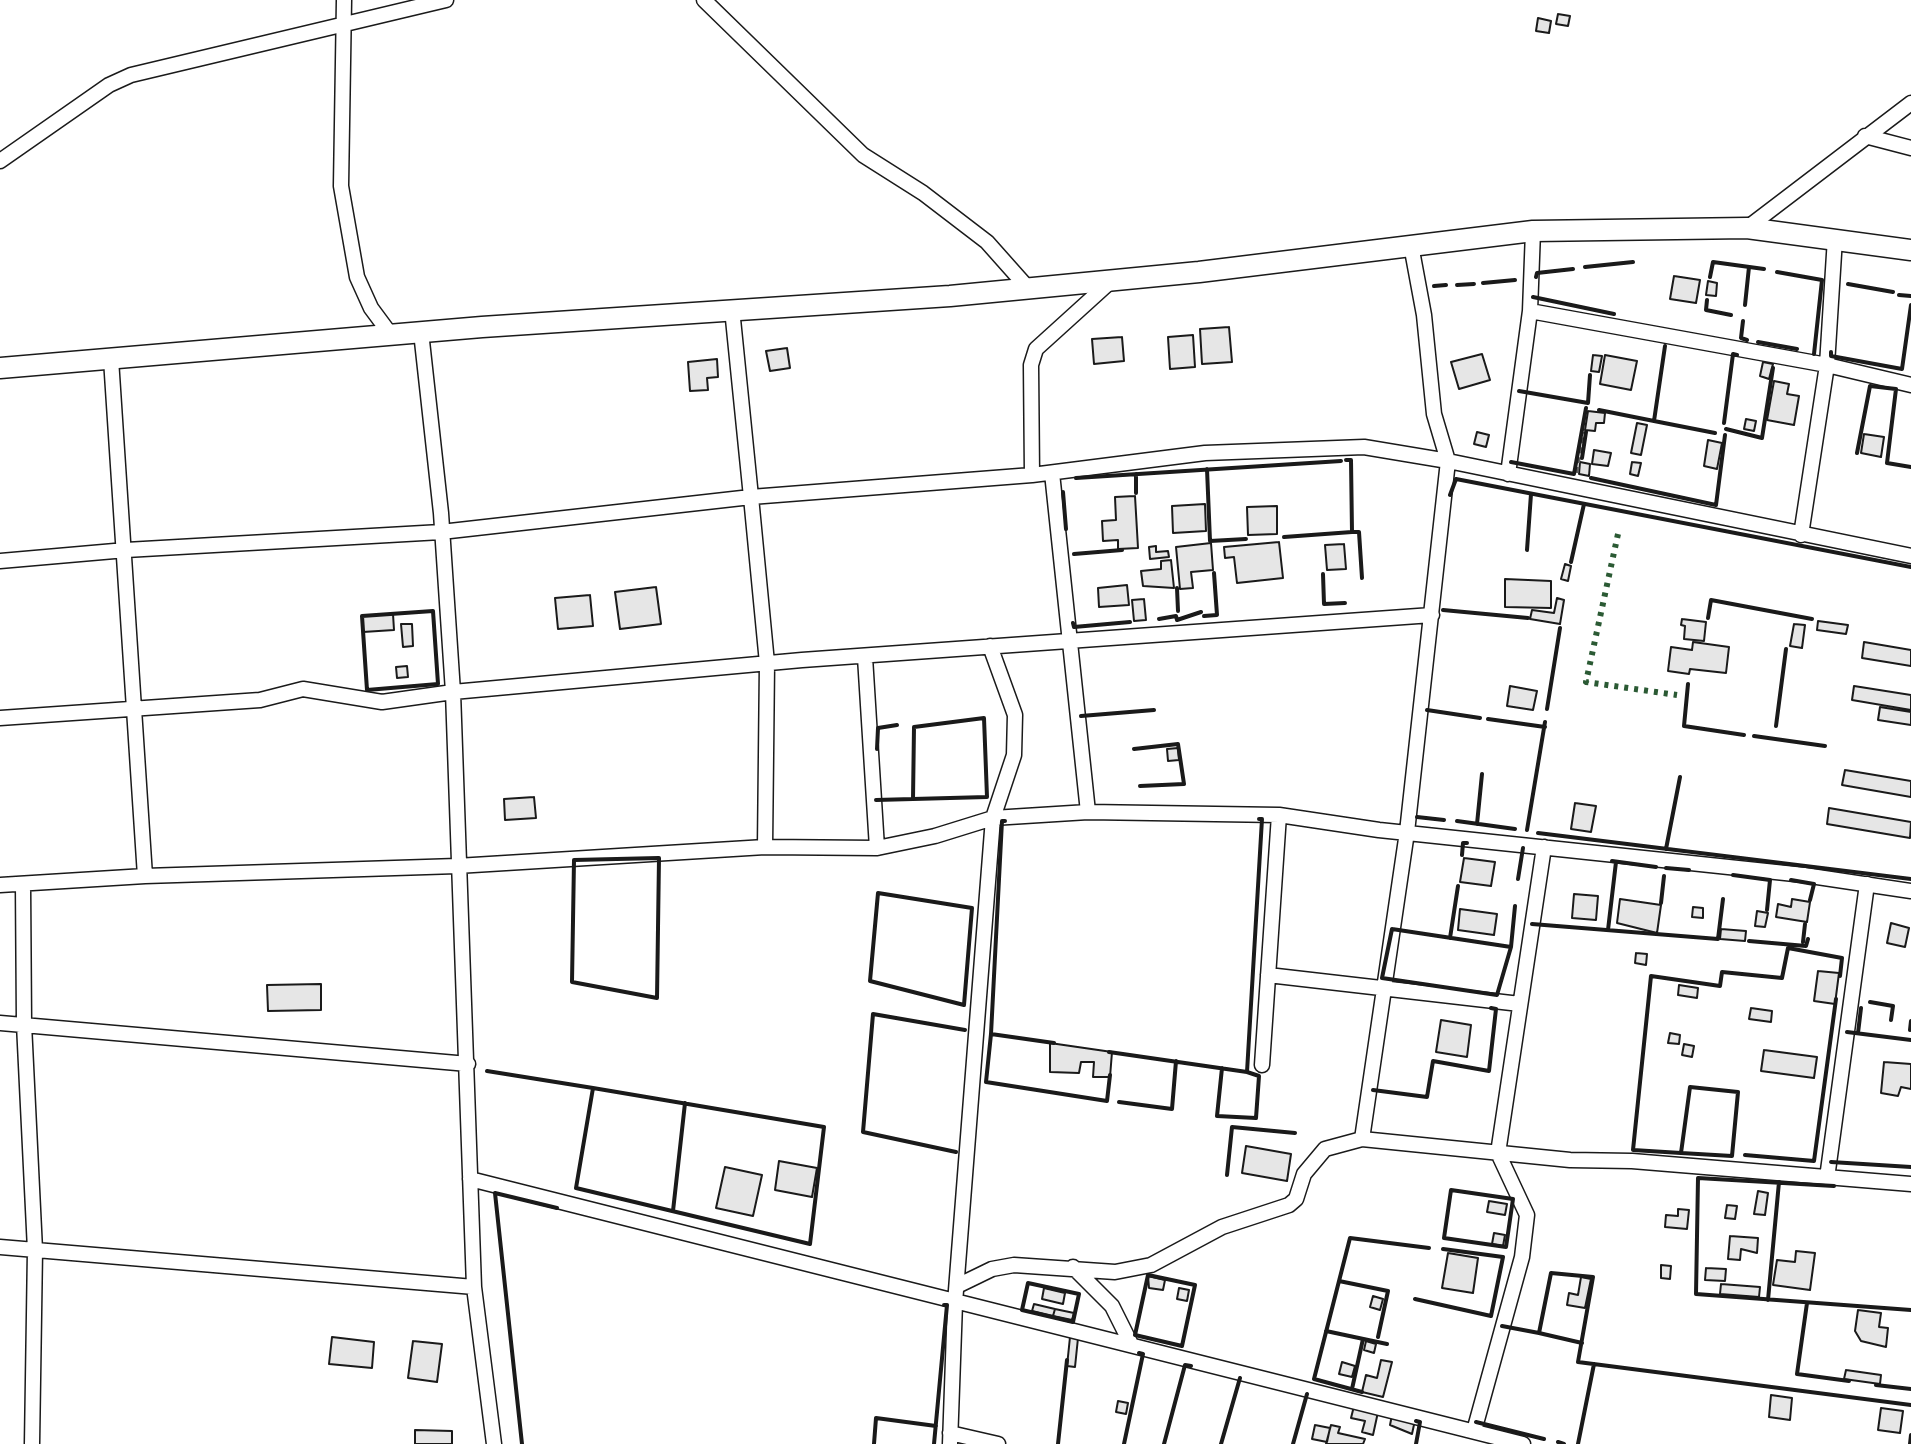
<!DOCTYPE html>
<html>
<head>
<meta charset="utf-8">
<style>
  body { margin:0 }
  canvas { display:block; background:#fff }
</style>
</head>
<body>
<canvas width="1911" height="1444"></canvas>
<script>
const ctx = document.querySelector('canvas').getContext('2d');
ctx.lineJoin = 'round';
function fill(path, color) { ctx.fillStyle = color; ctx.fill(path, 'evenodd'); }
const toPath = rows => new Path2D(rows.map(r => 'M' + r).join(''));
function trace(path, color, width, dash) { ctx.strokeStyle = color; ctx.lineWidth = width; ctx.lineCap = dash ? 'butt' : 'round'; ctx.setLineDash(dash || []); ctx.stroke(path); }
const building = toPath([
  [1558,14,1570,16,1568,26,1556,24,1558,14],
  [1538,18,1551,21,1549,33,1536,31,1538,18],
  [1674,276,1700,280,1696,303,1670,299,1674,276],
  [1708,281,1717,283,1716,296,1706,295,1708,281],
  [1229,327,1232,362,1202,364,1200,329,1229,327],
  [1193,335,1195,367,1170,369,1168,337,1193,335],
  [1122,337,1124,361,1094,364,1092,339,1122,337],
  [787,348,790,368,770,371,766,351,787,348],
  [1482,354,1490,380,1459,389,1451,362,1482,354],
  [1593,355,1602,356,1599,372,1591,371,1593,355],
  [1605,355,1637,361,1631,390,1600,384,1605,355],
  [717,359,718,377,707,378,708,390,690,391,688,362,717,359],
  [1763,362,1773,364,1769,379,1760,376,1763,362],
  [1774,381,1789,384,1787,394,1799,396,1794,425,1767,420,1774,381],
  [1588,411,1605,413,1604,423,1596,423,1595,431,1585,430,1588,411],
  [1746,419,1756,421,1754,431,1744,429,1746,419],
  [1637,423,1647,425,1641,455,1631,453,1637,423],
  [1477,432,1489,435,1486,447,1474,444,1477,432],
  [1864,434,1884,437,1881,457,1861,453,1864,434],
  [1708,440,1722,443,1717,469,1704,466,1708,440],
  [1594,450,1611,453,1608,466,1592,464,1594,450],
  [1580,462,1590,464,1589,476,1579,474,1580,462],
  [1632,462,1641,463,1638,476,1630,474,1632,462],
  [1135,496,1138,548,1118,549,1118,540,1103,541,1102,521,1116,520,1115,497,1135,496],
  [1205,504,1206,531,1173,533,1172,506,1205,504],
  [1277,506,1277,534,1248,535,1247,507,1277,506],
  [1279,542,1283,578,1237,583,1234,557,1225,558,1224,547,1279,542],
  [1211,543,1213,570,1191,572,1193,588,1180,589,1176,547,1211,543],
  [1344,544,1346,569,1327,570,1325,545,1344,544],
  [1156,546,1156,552,1168,551,1169,557,1150,559,1149,547,1156,546],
  [1171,560,1174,588,1143,586,1141,571,1161,569,1161,561,1171,560],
  [1565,564,1571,566,1568,581,1561,579,1565,564],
  [1505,579,1551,581,1551,608,1505,607,1505,579],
  [1127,585,1129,605,1099,607,1098,588,1127,585],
  [656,587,661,624,620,629,615,592,656,587],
  [590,595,593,626,558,629,555,598,590,595],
  [1557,598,1564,600,1560,624,1530,619,1532,610,1554,613,1557,598],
  [1144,599,1146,620,1134,621,1132,600,1144,599],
  [393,614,394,630,363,632,362,616,393,614],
  [1682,619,1706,622,1704,641,1684,639,1685,626,1681,625,1682,619],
  [1818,621,1848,625,1846,634,1817,630,1818,621],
  [401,624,412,624,413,646,403,647,401,624],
  [1794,624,1805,625,1802,648,1790,646,1794,624],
  [1693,642,1729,647,1726,673,1690,669,1689,674,1668,671,1671,647,1692,650,1693,642],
  [1864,642,1911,650,1911,666,1862,658,1864,642],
  [407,666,408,677,397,678,396,667,407,666],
  [1510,686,1537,691,1533,710,1507,706,1510,686],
  [1854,686,1911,695,1911,710,1852,700,1854,686],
  [1880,707,1911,712,1911,725,1878,720,1880,707],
  [1178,748,1179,760,1168,761,1167,749,1178,748],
  [1845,770,1911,781,1911,797,1842,785,1845,770],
  [534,797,536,818,505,820,504,799,534,797],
  [1575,803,1596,806,1591,832,1571,829,1575,803],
  [1829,808,1911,822,1910,838,1827,824,1829,808],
  [1464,858,1495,862,1491,886,1460,882,1464,858],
  [1574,894,1598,896,1596,920,1572,918,1574,894],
  [1620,899,1661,905,1657,933,1617,923,1620,899],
  [1792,899,1810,902,1807,922,1776,917,1778,904,1791,907,1792,899],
  [1693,907,1703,908,1703,918,1692,917,1693,907],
  [1460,909,1497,914,1494,935,1458,930,1460,909],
  [1757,911,1768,913,1765,927,1755,926,1757,911],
  [1891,923,1909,928,1905,947,1887,943,1891,923],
  [1721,929,1746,931,1745,941,1720,939,1721,929],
  [1636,953,1647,954,1646,965,1635,963,1636,953],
  [1818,971,1839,973,1835,1004,1814,1001,1818,971],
  [321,984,321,1010,268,1011,267,985,321,984],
  [1679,985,1698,988,1697,998,1678,995,1679,985],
  [1751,1008,1772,1011,1771,1022,1749,1019,1751,1008],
  [1441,1020,1471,1025,1467,1057,1436,1052,1441,1020],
  [1670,1033,1680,1035,1679,1044,1668,1043,1670,1033],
  [1050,1043,1112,1052,1110,1077,1093,1077,1094,1062,1081,1062,1079,1073,1050,1072,1050,1043],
  [1684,1044,1694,1046,1692,1057,1682,1055,1684,1044],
  [1764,1050,1817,1057,1814,1078,1761,1071,1764,1050],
  [1884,1062,1911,1064,1911,1089,1901,1087,1898,1096,1881,1093,1884,1062],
  [1246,1146,1291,1154,1287,1181,1242,1173,1246,1146],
  [779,1161,817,1168,812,1197,775,1190,779,1161],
  [725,1167,762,1175,753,1216,716,1208,725,1167],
  [1758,1191,1768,1193,1765,1215,1754,1214,1758,1191],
  [1489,1201,1507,1204,1505,1215,1487,1212,1489,1201],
  [1727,1205,1737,1206,1735,1219,1725,1218,1727,1205],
  [1678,1209,1689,1210,1687,1229,1665,1227,1666,1215,1678,1216,1678,1209],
  [1494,1233,1505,1235,1503,1246,1492,1244,1494,1233],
  [1730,1236,1758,1238,1757,1253,1741,1249,1740,1260,1728,1259,1730,1236],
  [1796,1251,1815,1253,1810,1290,1773,1285,1777,1260,1795,1262,1796,1251],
  [1448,1253,1478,1258,1473,1293,1442,1288,1448,1253],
  [1661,1265,1671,1266,1670,1279,1661,1278,1661,1265],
  [1706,1268,1726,1269,1725,1281,1705,1280,1706,1268],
  [1148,1276,1165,1280,1163,1290,1149,1288,1148,1276],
  [1581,1277,1591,1279,1585,1308,1567,1305,1569,1293,1578,1295,1581,1277],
  [1721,1284,1760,1287,1759,1297,1720,1294,1721,1284],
  [1044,1288,1065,1293,1063,1304,1042,1299,1044,1288],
  [1179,1288,1189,1290,1187,1301,1177,1299,1179,1288],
  [1373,1296,1383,1299,1380,1310,1370,1307,1373,1296],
  [1034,1304,1055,1309,1053,1316,1032,1311,1034,1304],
  [1055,1309,1074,1313,1072,1320,1053,1316,1055,1309],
  [1858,1310,1881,1313,1879,1327,1888,1328,1886,1347,1861,1341,1855,1331,1858,1310],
  [332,1337,374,1342,372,1368,329,1364,332,1337],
  [1070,1337,1078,1338,1075,1367,1067,1366,1070,1337],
  [413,1341,442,1344,437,1382,408,1378,413,1341],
  [1366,1341,1376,1344,1374,1353,1364,1350,1366,1341],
  [1381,1360,1392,1362,1383,1397,1362,1392,1366,1375,1377,1378,1381,1360],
  [1342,1362,1355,1366,1352,1377,1339,1374,1342,1362],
  [1846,1370,1881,1375,1880,1384,1844,1379,1846,1370],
  [1771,1395,1792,1398,1790,1420,1769,1417,1771,1395],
  [1118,1401,1128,1403,1126,1414,1116,1412,1118,1401],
  [1354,1406,1378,1412,1373,1435,1362,1432,1365,1421,1351,1418,1354,1406],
  [1881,1408,1903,1411,1900,1433,1878,1430,1881,1408],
  [1392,1415,1415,1420,1412,1434,1390,1425,1392,1415],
  [1315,1425,1330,1428,1327,1442,1312,1439,1315,1425],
  [1331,1425,1340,1427,1338,1433,1365,1439,1363,1444,1326,1444,1331,1425],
  [415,1430,452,1431,452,1444,415,1444,415,1430]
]);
fill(building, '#e6e6e6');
trace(building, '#1a1a1a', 2);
const street = toPath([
  [344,0,341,186,357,277,371,308,391,335],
  [704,0,863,155,923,193,987,242,1027,287],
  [1865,136,1911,148],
  [0,161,109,85,131,75,446,0],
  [1747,228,1911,103],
  [1530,311,1827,365,1911,385],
  [421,332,441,513,453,692,474,1287,494,1444],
  [111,359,145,876],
  [1052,473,1088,812],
  [1508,474,1530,311,1533,231],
  [1032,475,1031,365,1036,349,1111,281],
  [1801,535,1827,365,1835,238],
  [0,561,126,550,441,532,751,497,732,309],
  [865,657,877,848],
  [0,718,260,700,303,689,382,702,453,692,802,660,1432,615],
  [765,847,767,663,751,497,1032,475,1205,453,1364,447,1448,461,1434,414,1424,315,1411,245],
  [0,885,145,876,457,866,765,847,877,848,935,836,993,818,1014,755,1015,715,990,646],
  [23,885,24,1024,35,1250,32,1444],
  [1268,975,1520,1004],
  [0,1023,468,1064],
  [1262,1065,1279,815],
  [1362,1139,1407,832,1448,461,1911,556],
  [1827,1178,1867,884],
  [470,1179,1523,1444],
  [0,1247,474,1287],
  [1073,1267,1112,1306,1131,1344],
  [957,1286,992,1269,1014,1265,1115,1272,1151,1265,1222,1227,1289,1205,1296,1199,1304,1174,1325,1149,1362,1139,1570,1160,1632,1161,1911,1184],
  [1474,1431,1522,1257,1527,1215,1498,1153,1544,847],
  [950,1433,998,1444],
  [950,1444,955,1303,993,818,1088,812,1279,815,1379,830,1804,875,1911,891]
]);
const secondary = toPath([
  [0,368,482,327,950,296,1199,272,1533,231,1747,228,1911,250]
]);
trace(street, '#1a1a1a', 17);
trace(secondary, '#1a1a1a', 23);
trace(toPath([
  [1577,473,1583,432]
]), '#5f5f5f', 3, [6, 4]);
trace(street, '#fff', 14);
trace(secondary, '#fff', 20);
trace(toPath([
  [1618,534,1586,682,1677,695]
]), '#2b5a34', 6, [4, 6]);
trace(toPath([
  [1585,267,1633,262],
  [1777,272,1822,280,1814,354],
  [1536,277,1537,273,1573,269],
  [1710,277,1713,262,1764,269],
  [1483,283,1515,280],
  [1848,284,1893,292],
  [1457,285,1474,284],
  [1434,286,1446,285],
  [1899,295,1911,296],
  [1533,297,1614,314],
  [1707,300,1706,310,1731,315],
  [1745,305,1749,267],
  [1743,321,1741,338,1747,340],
  [1758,342,1797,349],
  [1665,346,1654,421,1715,433],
  [1831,352,1831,356,1902,369,1911,305],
  [1519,391,1588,403,1590,375],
  [1599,410,1654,421],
  [1724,423,1733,354,1737,355],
  [1726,429,1762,438,1773,368],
  [1857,453,1870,386,1896,389,1887,463,1911,467],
  [1582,458,1586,432],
  [1511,462,1574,474,1586,408],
  [1207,469,1210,541,1246,539],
  [1136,474,1136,493],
  [1076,478,1341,461],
  [1591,478,1716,505,1725,435],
  [1063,492,1066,529],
  [1450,495,1456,479,1911,567],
  [1352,532,1359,532,1362,578],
  [1284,537,1352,532,1351,460,1346,460],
  [1527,550,1531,494],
  [1074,554,1122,550],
  [1571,562,1584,504],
  [1323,574,1324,604,1345,603],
  [1177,588,1178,611],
  [1443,610,1528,618],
  [433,611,438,684,367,690,362,616,433,611],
  [1204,616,1217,615,1214,573],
  [1708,618,1711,600,1812,619],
  [1159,619,1176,616,1177,620,1201,612],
  [1073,623,1074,627,1130,622],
  [1688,684,1684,726,1744,735],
  [1547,709,1560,628],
  [1427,710,1480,718],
  [1081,716,1154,710],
  [1488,719,1545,727],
  [1776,726,1786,649],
  [1754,736,1825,746],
  [877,749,878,728,897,725],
  [1134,749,1178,744,1184,784,1140,786],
  [876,800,987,797,984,718,914,727,913,799],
  [1417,817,1444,820],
  [1005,821,1002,821,991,1034,1054,1043],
  [1457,821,1515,829],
  [1477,824,1482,774],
  [1527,830,1545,722],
  [1538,833,1911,879],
  [1666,849,1680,777],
  [1462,855,1463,843,1467,843],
  [659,858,657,998,572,982,574,860,659,858],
  [1612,861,1656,867],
  [1666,868,1689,870],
  [1733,875,1770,880,1767,910],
  [1518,879,1523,848],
  [1791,880,1814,884,1810,900],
  [878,893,972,908,964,1005,870,981,878,893],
  [1661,903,1664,876],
  [1532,924,1718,939,1723,899],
  [1392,929,1511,947,1497,995,1382,978,1392,929],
  [1608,930,1616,862],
  [1450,938,1458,886],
  [1749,941,1806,946,1808,939],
  [1803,942,1805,924],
  [1511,947,1515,906],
  [1870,1002,1893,1006,1891,1020],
  [1910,1030,1911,1021],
  [1847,1032,1911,1040],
  [1858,1033,1861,1008],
  [991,1034,986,1082,1107,1101,1110,1075],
  [1109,1052,1247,1072,1262,819,1259,819],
  [1222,1068,1217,1116,1256,1118,1259,1076,1247,1072],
  [487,1071,593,1088,576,1188,810,1244,824,1127,593,1088],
  [1373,1090,1427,1097,1433,1061,1489,1071,1496,1009,1491,1008],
  [1119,1102,1172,1109,1176,1061],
  [956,1152,863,1132,873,1014,965,1030],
  [1681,1153,1690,1087,1738,1092,1732,1156,1681,1153,1633,1150,1651,976,1720,986,1722,972,1782,978,1788,948,1842,958,1840,976],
  [1745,1155,1814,1161,1836,999],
  [1831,1162,1911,1167],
  [1227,1175,1232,1127,1295,1133],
  [1834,1186,1698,1178,1696,1294,1911,1310],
  [1451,1190,1513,1199,1506,1247,1444,1238,1451,1190],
  [673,1211,685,1103],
  [1148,1275,1195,1285,1182,1346,1135,1335,1148,1275],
  [1339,1281,1388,1291,1378,1337],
  [1028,1283,1079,1294,1073,1322,1022,1310,1028,1283],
  [1415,1299,1491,1316,1503,1257,1443,1249],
  [1768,1300,1779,1182],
  [1807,1303,1797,1374,1849,1381],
  [1502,1326,1539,1333,1551,1273,1593,1277,1578,1362,1911,1405],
  [1326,1331,1387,1344],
  [1539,1333,1582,1343],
  [1876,1385,1911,1389],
  [1352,1389,1363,1339],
  [1362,1392,1314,1379,1350,1238,1429,1248],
  [1416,1421,1420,1422,1416,1444],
  [1476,1422,1544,1439],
  [1558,1442,1564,1444],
  [522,1444,495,1193,557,1208],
  [874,1444,876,1418,936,1426],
  [934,1444,947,1305,944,1305],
  [1058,1444,1067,1360],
  [1124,1444,1143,1354,1139,1353],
  [1164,1444,1185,1365,1191,1366],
  [1221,1444,1240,1378],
  [1293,1444,1307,1394],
  [1578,1444,1594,1364],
  [1910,1444,1911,1435]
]), '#1a1a1a', 4);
</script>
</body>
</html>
